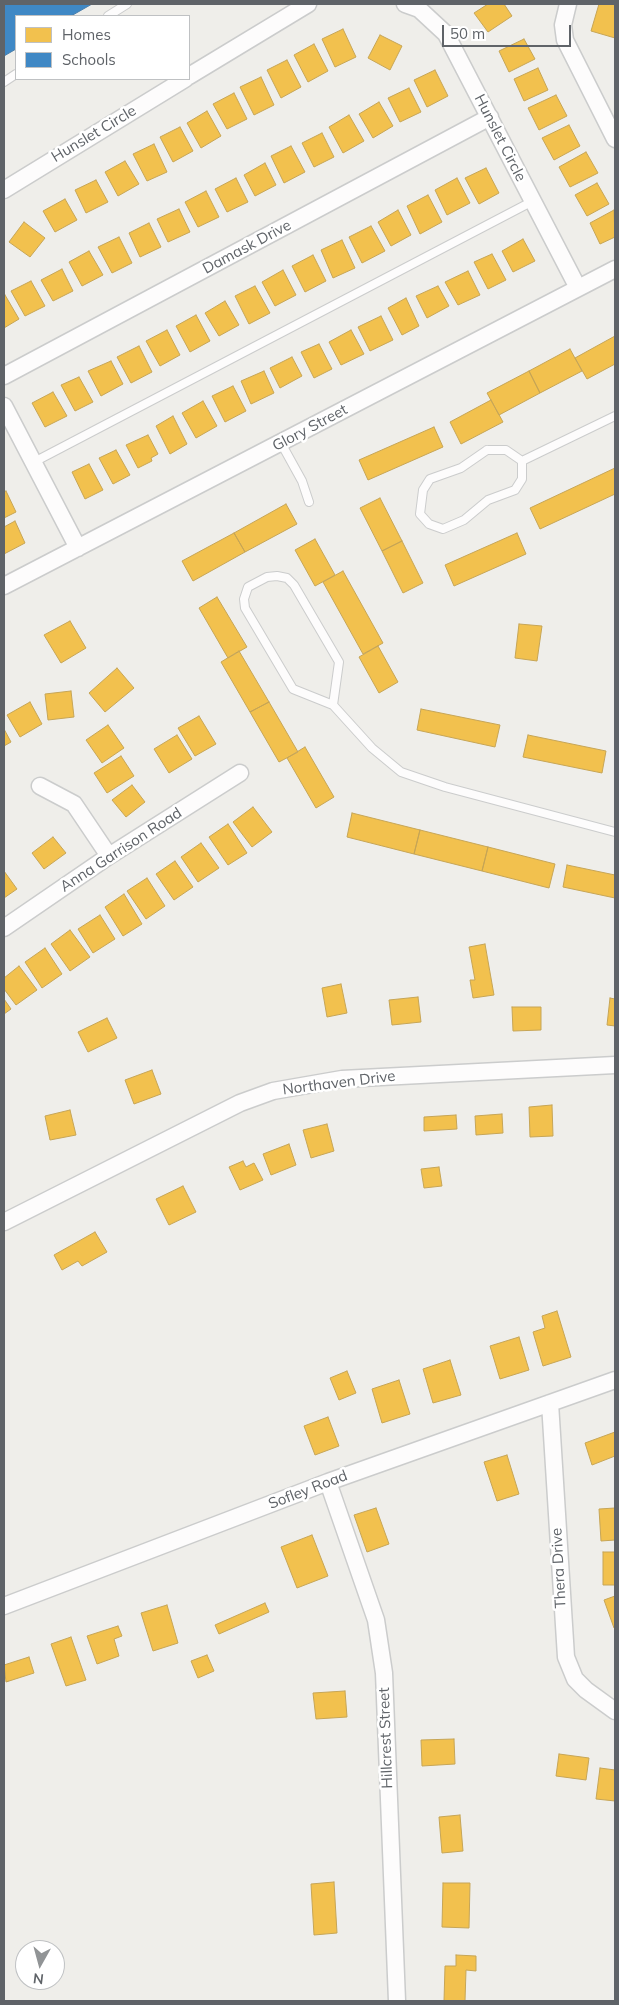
<!DOCTYPE html>
<html>
<head>
<meta charset="utf-8">
<style>
  body { margin:0 }
  #map { position:relative; width:619px; height:2005px; overflow:hidden; background:#efeeea; font-family:Mulish,sans-serif }
  canvas { display:block }
  .frame { position:absolute; inset:0; border:5px solid #5f6368; pointer-events:none }
  .legend { position:absolute; left:15px; top:15px; width:175px; height:65px; box-sizing:border-box; background:#fff; border:1px solid #bfc1c3; margin:0; padding:6px 9px; list-style:none; font-size:15px; color:#5f6368 }
  .legend li { display:flex; align-items:center; gap:10px; height:25px }
  .legend b { width:25px; border:1px solid #bfc1c3 }
  .north { position:absolute; left:15px; top:1940px; width:50px; height:50px; box-sizing:border-box; background:#fff; border:1px solid #bfc1c3; border-radius:50%; rotate:187deg; font-size:14px; font-weight:700; line-height:20px; text-align:center; color:#5f6368 }
  .north::after { content:''; display:block; margin:auto; width:18px; height:22px; background:#919496; clip-path:polygon(50% 0,100% 100%,50% 72%,0 100%) }
  .scale { position:absolute; left:442px; top:25px; width:129px; height:22px; box-sizing:border-box; border:2px solid #5f6368; border-top:0; padding-left:6px; font-size:15px; line-height:18px; white-space:nowrap; color:#5f6368; -webkit-text-stroke:4px #fff; paint-order:stroke }
</style>
</head>
<body>
<div id="map">
<canvas width="619" height="2005"></canvas>
<div class="frame"></div>
<ul class="legend">
<li><b style="height:14px;background:#f2c14e"></b>Homes</li>
<li><b style="height:14px;background:#3f88c5"></b>Schools</li>
</ul>
<div class="north">N</div>
<div class="scale">50 m</div>
</div>
<script>
const ctx = document.querySelector('canvas').getContext('2d');
ctx.lineJoin = 'round';
function fill(path, color) { ctx.fillStyle = color; ctx.fill(path, 'evenodd'); }
const toPath = rows => new Path2D(rows.map(r => 'M' + r).join(''));
function trace(path, color, width, dash) { ctx.strokeStyle = color; ctx.lineWidth = width; ctx.lineCap = dash ? 'butt' : 'round'; ctx.setLineDash(dash || []); ctx.stroke(path); }
function write(font, color, halo, rows, align = 'center') {
  ctx.font = font + ' Mulish,sans-serif'; ctx.lineWidth = 5; ctx.setLineDash([]); ctx.textBaseline = 'middle'; ctx.strokeStyle = halo; ctx.fillStyle = color; for (const [text, x, y, turn = 0] of rows) {
    ctx.save(); ctx.translate(x, y); ctx.rotate((+turn || 0) * Math.PI / 180); ctx.textAlign = isNaN(turn) ? turn : align; if (halo) ctx.strokeText(text, 0, 0); ctx.fillText(text, 0, 0); ctx.restore();
  }
}
const homes = toPath([
  [488,4,504,4,512,16,488,32,474,13,488,4],
  [599,4,615,4,615,38,591,31,599,4],
  [343,29,356,57,335,67,322,39,343,29],
  [380,35,402,46,390,70,368,58,380,35],
  [524,39,535,59,509,72,499,51,524,39],
  [314,44,328,71,308,82,294,55,314,44],
  [287,60,301,87,281,98,267,70,287,60],
  [538,68,548,90,524,101,514,79,538,68],
  [435,70,448,96,427,107,414,80,435,70],
  [261,77,274,105,254,115,240,87,261,77],
  [409,88,421,112,400,122,388,98,409,88],
  [234,93,247,119,227,129,213,104,234,93],
  [556,95,567,116,539,130,528,108,556,95],
  [379,102,393,126,373,138,359,114,379,102],
  [207,111,221,136,201,148,187,123,207,111],
  [349,115,364,141,343,153,329,127,349,115],
  [569,125,580,146,554,160,542,138,569,125],
  [180,127,193,151,173,162,160,137,180,127],
  [322,133,334,157,314,167,302,143,322,133],
  [154,144,167,172,147,181,133,154,154,144],
  [291,146,305,172,284,183,271,156,291,146],
  [586,152,598,173,570,187,559,167,586,152],
  [125,161,139,184,118,196,105,172,125,161],
  [265,163,276,185,255,196,244,175,265,163],
  [486,168,499,193,479,204,465,178,486,168],
  [236,178,248,202,227,212,215,189,236,178],
  [457,178,470,203,447,215,435,190,457,178],
  [96,180,108,202,86,213,75,190,96,180],
  [597,183,609,204,587,216,575,195,597,183],
  [206,191,219,217,198,227,185,202,206,191],
  [428,195,442,222,420,234,407,206,428,195],
  [65,199,77,220,55,232,43,211,65,199],
  [179,209,190,232,168,242,157,219,179,209],
  [398,210,411,235,391,246,378,222,398,210],
  [614,210,615,237,600,244,590,223,614,210],
  [24,222,45,238,30,257,9,242,24,222],
  [149,223,161,247,140,257,129,233,149,223],
  [371,226,385,251,362,263,349,237,371,226],
  [119,237,132,263,112,273,98,247,119,237],
  [523,239,535,261,513,272,502,251,523,239],
  [342,240,355,268,333,278,321,250,342,240],
  [89,251,103,275,82,286,69,262,89,251],
  [492,254,506,280,488,289,474,262,492,254],
  [313,255,326,281,305,292,292,266,313,255],
  [62,269,73,291,53,301,41,280,62,269],
  [283,270,296,295,275,306,262,282,283,270],
  [468,271,480,295,458,305,445,282,468,271],
  [31,281,45,306,25,316,11,291,31,281],
  [255,286,270,313,249,324,235,296,255,286],
  [438,286,449,306,427,318,416,296,438,286],
  [5,295,19,319,4,328,4,296,5,295],
  [406,298,419,326,402,335,388,308,406,298],
  [225,301,239,325,219,336,205,313,225,301],
  [196,315,210,341,190,352,176,326,196,315],
  [381,316,393,340,370,351,358,327,381,316],
  [167,330,180,355,160,366,146,341,167,330],
  [351,330,364,354,341,365,329,342,351,330],
  [615,336,615,364,587,379,575,358,615,336],
  [319,344,332,369,314,378,301,352,319,344],
  [139,346,152,372,131,383,117,357,139,346],
  [570,349,582,371,540,393,529,371,570,349],
  [292,357,302,376,280,388,270,368,292,357],
  [111,361,123,384,101,396,88,371,111,361],
  [264,371,274,393,251,404,241,381,264,371],
  [529,371,540,393,499,415,487,393,529,371],
  [79,377,93,402,75,411,61,385,79,377],
  [233,386,246,411,225,422,212,396,233,386],
  [53,392,67,416,45,427,32,403,53,392],
  [491,400,503,422,461,444,450,422,491,400],
  [203,401,217,426,196,438,182,413,203,401],
  [173,416,187,444,170,454,156,426,173,416],
  [434,427,443,447,368,480,359,460,434,427],
  [148,435,158,454,151,458,152,461,138,468,126,445,148,435],
  [116,450,130,475,113,484,99,458,116,450],
  [89,464,103,490,85,499,72,472,89,464],
  [615,468,615,494,540,529,530,508,615,468],
  [6,491,16,512,4,518,4,492,6,491],
  [380,498,402,541,382,551,360,508,380,498],
  [286,504,297,524,245,552,234,533,286,504],
  [15,521,25,543,4,554,4,527,15,521],
  [234,533,245,552,193,581,182,561,234,533],
  [517,533,526,554,454,586,445,565,517,533],
  [315,539,335,575,315,586,295,550,315,539],
  [402,541,423,583,403,593,382,551,402,541],
  [343,571,383,643,363,654,323,582,343,571],
  [217,597,247,647,228,658,199,608,217,597],
  [70,621,86,648,61,663,44,635,70,621],
  [519,624,542,626,537,661,515,658,519,624],
  [378,646,398,682,379,693,359,657,378,646],
  [239,651,269,702,250,712,221,662,239,651],
  [117,668,134,688,105,712,89,693,117,668],
  [71,691,74,717,48,720,45,694,71,691],
  [30,702,42,724,20,737,7,715,30,702],
  [269,702,298,752,279,762,250,712,269,702],
  [421,709,500,725,495,747,417,730,421,709],
  [199,716,216,744,195,756,178,728,199,716],
  [108,725,124,748,102,763,86,740,108,725],
  [4,729,11,742,4,746,4,729],
  [177,735,192,759,169,773,154,749,177,735],
  [528,735,606,751,602,773,523,757,528,735],
  [305,747,334,797,316,808,287,758,305,747],
  [121,756,134,776,107,793,94,773,121,756],
  [132,785,145,802,126,817,112,800,132,785],
  [253,807,272,832,252,847,233,822,253,807],
  [352,813,420,830,414,854,347,837,352,813],
  [228,824,247,853,228,865,209,837,228,824],
  [420,830,488,847,482,871,414,854,420,830],
  [53,837,66,853,44,869,32,853,53,837],
  [201,843,219,868,198,882,181,857,201,843],
  [488,847,555,864,549,888,482,871,488,847],
  [175,861,193,887,174,900,156,874,175,861],
  [567,865,615,875,615,898,563,887,567,865],
  [4,871,17,889,4,898,4,871],
  [147,878,165,906,146,919,127,891,147,878],
  [124,894,142,924,123,936,105,907,124,894],
  [100,915,115,939,93,953,78,929,100,915],
  [70,930,90,957,70,971,51,944,70,930],
  [485,944,494,995,473,998,470,980,475,980,469,947,485,944],
  [45,948,62,974,42,988,25,962,45,948],
  [19,966,37,990,16,1005,4,989,4,978,19,966],
  [341,984,347,1013,327,1017,322,988,341,984],
  [418,997,421,1022,392,1025,389,1000,418,997],
  [610,998,615,999,615,1026,607,1025,610,998],
  [4,999,11,1009,4,1014,4,999],
  [512,1007,541,1007,541,1030,513,1031,512,1007],
  [107,1018,117,1038,88,1052,78,1032,107,1018],
  [152,1070,161,1094,134,1104,125,1080,152,1070],
  [552,1105,553,1136,530,1137,529,1107,552,1105],
  [70,1110,76,1135,50,1140,45,1116,70,1110],
  [502,1114,503,1133,476,1135,475,1116,502,1114],
  [456,1115,457,1129,424,1131,424,1117,456,1115],
  [327,1124,334,1151,311,1158,303,1130,327,1124],
  [289,1144,296,1165,271,1175,263,1154,289,1144],
  [243,1161,246,1167,254,1163,263,1180,240,1190,229,1167,243,1161],
  [439,1167,442,1186,424,1188,421,1169,439,1167],
  [183,1186,196,1212,169,1225,156,1199,183,1186],
  [95,1232,107,1252,82,1266,78,1261,62,1270,54,1255,95,1232],
  [557,1311,571,1357,543,1366,533,1332,545,1328,542,1316,557,1311],
  [519,1337,529,1370,500,1379,490,1346,519,1337],
  [450,1360,461,1395,433,1403,423,1369,450,1360],
  [347,1371,356,1393,339,1400,330,1378,347,1371],
  [399,1380,410,1414,382,1423,372,1389,399,1380],
  [328,1417,339,1446,315,1455,304,1426,328,1417],
  [615,1432,615,1456,592,1465,585,1443,615,1432],
  [507,1455,519,1494,497,1501,484,1462,507,1455],
  [376,1508,389,1544,367,1552,354,1515,376,1508],
  [615,1508,615,1540,601,1541,599,1509,615,1508],
  [312,1535,328,1576,297,1588,281,1547,312,1535],
  [603,1552,615,1552,615,1585,603,1585,603,1552],
  [615,1596,615,1627,614,1628,604,1600,615,1596],
  [265,1603,269,1612,219,1634,215,1625,265,1603],
  [167,1605,178,1643,153,1651,141,1613,167,1605],
  [118,1626,122,1636,114,1639,119,1656,97,1664,87,1636,118,1626],
  [71,1637,86,1680,66,1686,51,1644,71,1637],
  [207,1655,214,1671,198,1678,191,1661,207,1655],
  [29,1657,34,1673,6,1682,4,1665,29,1657],
  [345,1691,347,1717,316,1719,313,1693,345,1691],
  [454,1739,455,1764,422,1766,421,1740,454,1739],
  [559,1754,589,1758,586,1780,556,1776,559,1754],
  [600,1768,615,1770,615,1801,596,1799,600,1768],
  [460,1815,463,1851,442,1853,439,1817,460,1815],
  [334,1882,337,1933,314,1935,311,1884,334,1882],
  [443,1883,470,1883,469,1928,442,1927,443,1883],
  [456,1955,476,1956,476,1971,466,1970,465,2001,444,2001,445,1966,456,1966,456,1955]
]);
fill(homes, '#f2c14e');
trace(homes, '#c6a556', 1);
const schools = toPath([
  [4,4,92,4,71,16,16,16,16,49,4,56,4,4]
]);
fill(schools, '#3f88c5');
trace(schools, '#497da9', 1);
const lane = toPath([
  [108,16,127,4],
  [4,82,16,74],
  [281,443,302,481,309,502],
  [487,450,506,450,522,461,522,479,515,490,488,500,464,520,443,529,429,524,420,514,423,490,430,479,461,468,487,450],
  [522,461,615,416],
  [34,462,533,201],
  [333,705,339,662,294,585,287,578,277,576,267,577,248,587,244,599,245,608,293,689,333,705,372,748,401,772,445,787,615,832]
]);
const street = toPath([
  [405,4,419,9,446,34,578,288],
  [568,4,563,25,565,40,615,139],
  [189,76,308,4],
  [4,190,185,79],
  [4,376,490,117],
  [4,406,78,548],
  [4,586,615,269],
  [40,786,74,804,109,856],
  [4,928,109,856,240,773],
  [4,1222,240,1103,273,1091,342,1079,615,1065],
  [550,1403,566,1657,575,1679,586,1690,615,1711],
  [328,1482,376,1620,384,1673,397,2001],
  [4,1606,328,1482,615,1380]
]);
trace(lane, '#cbcccc', 10);
trace(street, '#cbcccc', 19);
trace(lane, '#fdfcfc', 8);
trace(street, '#fdfcfc', 16);
write('15px', '#5f6368', '#fff', [
  ["Hunslet Circle",94,134,-31],
  ["Hunslet Circle",500,138,63],
  ["Damask Drive",247,247,-28],
  ["Glory Street",310,428,-28],
  ["Anna Garrison Road",121,850,-33],
  ["Northaven Drive",339,1083,-7],
  ["Sofley Road",308,1490,-21],
  ["Thera Drive",559,1568,-93],
  ["Hillcrest Street",386,1738,-92]
]);
</script>
</body>
</html>
